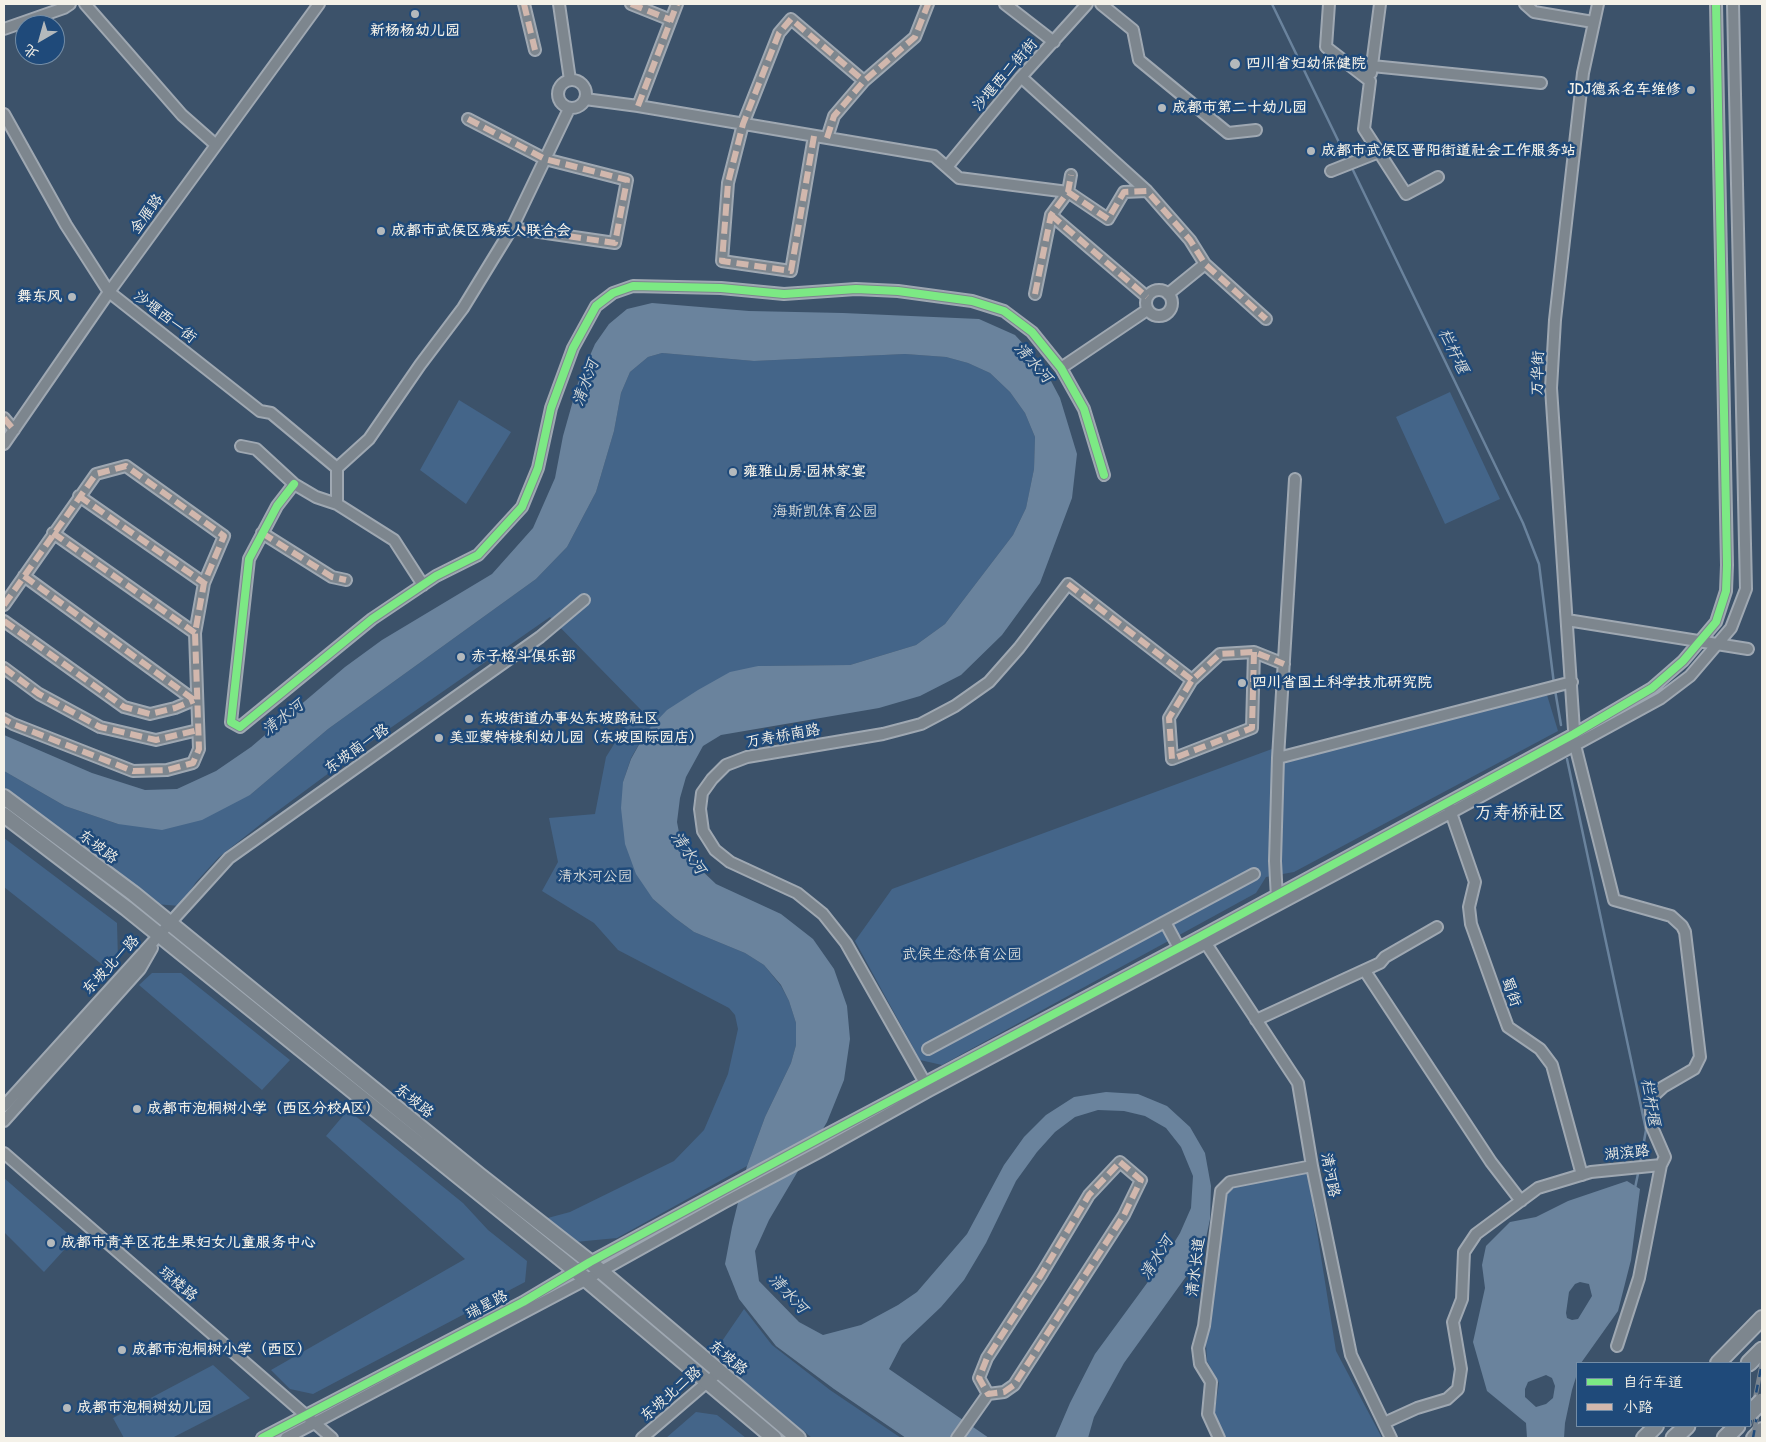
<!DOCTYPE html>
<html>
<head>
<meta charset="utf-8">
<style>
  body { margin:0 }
  #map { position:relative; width:1766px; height:1442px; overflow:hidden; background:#3c526a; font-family:"Comic Neue","LXGW WenKai TC",sans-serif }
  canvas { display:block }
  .frame { position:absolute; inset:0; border:5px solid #f4f1e8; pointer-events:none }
  .legend { position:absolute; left:1576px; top:1362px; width:175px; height:65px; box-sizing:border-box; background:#1f4a7a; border:1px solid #748da6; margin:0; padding:6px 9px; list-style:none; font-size:15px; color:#f4f1e8 }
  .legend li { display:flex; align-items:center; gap:10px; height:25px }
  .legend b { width:25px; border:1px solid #748da6 }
  .north { position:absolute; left:15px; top:15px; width:50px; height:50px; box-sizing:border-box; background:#1f4a7a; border:1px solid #748da6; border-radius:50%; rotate:218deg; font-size:14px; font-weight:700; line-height:20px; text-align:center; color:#f4f1e8 }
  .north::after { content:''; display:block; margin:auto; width:18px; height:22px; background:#b4b9bc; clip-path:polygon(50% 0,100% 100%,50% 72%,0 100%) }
</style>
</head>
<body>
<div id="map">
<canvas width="1766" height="1442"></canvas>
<div class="frame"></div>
<ul class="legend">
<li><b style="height:6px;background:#7ce984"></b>自行车道</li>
<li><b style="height:6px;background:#d1b7ad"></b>小路</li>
</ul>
<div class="north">北</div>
</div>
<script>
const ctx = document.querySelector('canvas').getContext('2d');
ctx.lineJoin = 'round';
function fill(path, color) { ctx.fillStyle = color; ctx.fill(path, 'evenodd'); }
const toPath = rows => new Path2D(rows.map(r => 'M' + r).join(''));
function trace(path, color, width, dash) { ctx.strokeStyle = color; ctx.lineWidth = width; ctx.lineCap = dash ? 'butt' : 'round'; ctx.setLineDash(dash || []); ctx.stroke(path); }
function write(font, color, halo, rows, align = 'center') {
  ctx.font = font + ' "Comic Neue","LXGW WenKai TC",sans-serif'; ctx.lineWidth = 5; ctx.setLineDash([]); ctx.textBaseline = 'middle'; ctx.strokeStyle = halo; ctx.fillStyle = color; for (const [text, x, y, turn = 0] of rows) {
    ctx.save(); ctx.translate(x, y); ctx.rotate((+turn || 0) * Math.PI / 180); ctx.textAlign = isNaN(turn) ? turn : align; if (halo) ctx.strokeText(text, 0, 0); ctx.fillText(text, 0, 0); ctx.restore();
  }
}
fill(toPath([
  [662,353,754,361,905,354,946,357,968,363,990,373,1010,392,1025,413,1035,437,1034,469,1026,508,1013,535,945,624,916,645,850,665,758,666,646,732,631,758,623,782,653,899,675,918,694,932,745,953,764,965,781,986,789,1001,796,1023,796,1045,791,1063,765,1117,747,1166,617,1238,575,1242,544,1219,570,1212,674,1161,704,1130,728,1074,738,1029,735,1015,729,1008,618,950,594,923,542,891,558,862,549,818,595,814,606,757,626,725,642,711,550,617,376,738,271,816,219,857,196,882,180,906,155,904,4,791,4,771,65,806,118,824,250,795,328,729,536,579,567,547,596,492,614,431,621,393,630,372,648,357],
  [1450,392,1500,499,1445,524,1396,417],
  [459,400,511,432,466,504,420,470],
  [1547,695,1558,731,1294,872,1266,877,1256,893,942,1065,920,1060,855,941,892,889,1272,749,1272,763],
  [4,838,117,923,118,960,109,970,4,887],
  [152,973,181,973,290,1060,262,1090,139,985],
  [348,1110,463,1203,488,1230,527,1261,525,1282,313,1394,290,1389,271,1370,465,1259,326,1136],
  [1307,1169,1336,1351,1382,1438,1224,1438,1214,1416,1219,1383,1207,1361,1206,1343,1224,1195,1232,1186],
  [4,1178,74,1239,44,1272,4,1232],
  [744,1309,772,1345,830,1390,901,1438,812,1438,745,1383,720,1344],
  [213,1365,250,1398,172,1438,124,1438,113,1418],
  [696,1412,717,1415,746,1438,666,1438]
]), '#446589');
fill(toPath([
  [652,303,749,311,843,313,979,319,1015,335,1042,364,1060,398,1077,454,1072,498,1040,583,1002,635,961,675,920,696,879,708,721,735,703,746,686,777,680,798,677,822,681,843,698,867,716,884,781,914,813,939,834,969,847,1006,850,1039,844,1080,827,1122,769,1220,755,1251,759,1281,799,1322,823,1335,861,1325,898,1305,917,1292,967,1234,1004,1165,1024,1137,1046,1115,1074,1097,1106,1092,1138,1094,1167,1106,1190,1127,1205,1153,1211,1186,1210,1219,1203,1253,1124,1363,1094,1417,1088,1438,1055,1438,1070,1403,1095,1354,1161,1264,1180,1233,1191,1208,1193,1176,1181,1147,1166,1128,1145,1116,1124,1111,1098,1110,1075,1117,1055,1132,1037,1152,1016,1181,986,1243,964,1280,941,1307,902,1344,889,1369,989,1438,906,1438,834,1389,776,1346,739,1299,725,1264,732,1227,747,1166,765,1117,791,1063,796,1045,796,1023,789,1001,781,985,764,965,745,953,694,932,675,918,653,899,636,874,625,844,621,808,623,782,631,759,646,732,667,710,698,690,730,672,758,666,850,665,916,645,945,624,1013,535,1026,508,1034,469,1035,437,1025,413,1010,392,990,373,968,363,946,357,905,354,754,361,662,353,648,357,630,372,621,393,614,431,596,492,567,547,536,579,328,729,250,795,202,820,162,830,118,824,65,806,4,771,4,735,92,773,145,790,177,789,216,771,251,747,345,667,382,640,492,574,533,528,555,478,563,436,578,383,595,344,609,324,627,309],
  [1627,1181,1640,1189,1631,1260,1618,1311,1581,1363,1577,1363,1577,1374,1572,1390,1565,1423,1564,1438,1527,1438,1526,1423,1487,1391,1473,1342,1485,1288,1482,1265,1486,1246,1510,1222,1536,1217,1568,1201],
  [1580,1282,1589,1284,1592,1296,1578,1319,1572,1320,1567,1318,1566,1313,1569,1292,1575,1284],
  [1546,1375,1552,1378,1555,1386,1553,1398,1546,1404,1536,1407,1525,1397,1525,1389,1528,1382]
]), '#6a839d');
trace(toPath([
  [1272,4,1348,161],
  [1351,166,1523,523,1539,564,1554,684],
  [1555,690,1561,725],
  [1567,759,1646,1130,1640,1164],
  [1635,1188,1639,1169]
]), '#6a839d', 2.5);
const minor = toPath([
  [85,4,182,115,216,145],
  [524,4,535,50],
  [559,4,570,80],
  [631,4,671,20],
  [1005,4,1054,42],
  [1101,4,1133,30,1139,60,1228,133,1256,130],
  [1329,4,1326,47,1370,81,1364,129,1406,194,1438,177],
  [1525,4,1534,12,1593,22],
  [4,29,64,8,70,4],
  [1372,66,1541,83],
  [1371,73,1380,4],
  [1021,77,1147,191,1190,240,1205,264,1266,319],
  '558 94a14 14 0 1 1 28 0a14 14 0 1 1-28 0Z',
  [585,99,638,106,934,156,959,178,1068,192,1108,219,1124,192,1147,191],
  [638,106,677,4],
  [4,114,66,225,109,292,260,411,271,413,337,468,337,504],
  [468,119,545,159,627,180,615,243,512,228],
  [814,136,791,271,722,261,728,183,743,124,779,33,791,19,864,81],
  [827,138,834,116,864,81,915,37,928,4],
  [947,167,1021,77,1087,4],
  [1331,171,1379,152],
  [1051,215,1147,297],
  '1146 303a13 13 0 1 1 26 0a13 13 0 1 1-26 0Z',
  [1035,294,1051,215,1068,192,1071,175],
  [1168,294,1205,264],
  [1061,368,1147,310],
  [4,418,14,430],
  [4,444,109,292,319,4],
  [241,446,256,449,294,484,316,497,337,504,394,540,423,585],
  [337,468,369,439,420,365,463,308,512,228,569,109],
  [294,484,277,506,249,559,231,722,240,727,372,619,436,576,478,555,522,507,538,468,551,408,573,348,596,306,613,293,633,286,721,288,784,294,856,289,898,291,972,301,1004,311,1032,332,1061,368,1084,409,1104,475],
  [79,496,204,583],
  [53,533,195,633],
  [262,533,332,577,346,580],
  [24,576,194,700],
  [4,605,96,474,126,466,224,536,204,583,195,633,199,749,193,763,167,770,133,771,13,724,4,719],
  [1567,620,1748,649],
  [4,621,124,707,150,714,175,708,194,700],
  [1254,652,1252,728,1172,759,1169,718,1192,680,1220,654,1254,652,1284,664],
  [4,668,39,694,100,727,156,740,198,730],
  [1278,758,1572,682],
  [1449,807,1475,882,1469,907,1471,924,1501,1008,1508,1027,1540,1049,1552,1065,1582,1175],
  [1277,899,1275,861,1278,758,1295,479],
  [1165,922,1179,948],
  [1203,939,1298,1083,1312,1166,1351,1355,1391,1438],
  [1365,971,1491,1162,1521,1201],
  [1256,1020,1380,963,1385,957,1437,927],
  [928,1049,1254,874],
  [928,1088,846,943,823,914,797,893,730,862,715,850,703,831,700,809,702,793,712,779,726,765,747,757,883,734,921,724,955,706,989,682,1019,648,1068,584,1192,680],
  [4,1106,229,858,540,637,584,600],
  [4,1121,140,969,152,948],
  [4,1153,332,1438],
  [1617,1346,1639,1278,1661,1165],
  [1384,1423,1417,1408,1447,1399,1458,1389,1461,1369,1453,1322,1462,1299,1464,1252,1476,1234,1538,1188,1591,1172,1661,1165,1665,1157,1652,1127,1650,1099,1663,1087,1694,1069,1700,1057,1685,932,1682,926,1671,916,1614,900,1575,745,1551,388,1555,320,1583,73,1598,4],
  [262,1438,523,1302,590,1262,822,1137,1201,936,1574,734,1652,688,1683,661,1716,622,1726,591,1727,565,1716,4],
  [286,1438,585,1280,725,1202,821,1151,929,1091,1452,812,1661,698,1690,676,1731,628,1746,589,1733,4],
  [642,1438,719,1372],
  [957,1438,988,1394,1004,1392,1014,1385,1124,1215,1141,1180,1120,1162,1089,1195,1041,1275,987,1358,979,1378,988,1394],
  [1219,1438,1208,1414,1211,1382,1200,1364,1198,1348,1204,1326,1221,1191,1230,1182,1312,1166]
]);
const major = toPath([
  [4,797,134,894,479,1175,590,1262,798,1438],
  [4,815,126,908,576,1271,774,1438],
  [1718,1363,1762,1318],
  [1644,1438,1656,1426],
  [1754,1438,1762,1430]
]);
const highway = toPath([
  [1749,1363,1762,1350],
  [1674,1438,1687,1426],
  [1725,1438,1737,1426]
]);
trace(minor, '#9fa8b2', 14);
trace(major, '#9fa8b2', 18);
trace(highway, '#9fa8b2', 19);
trace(minor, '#7d868e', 10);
trace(major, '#7d868e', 14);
trace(highway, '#7d868e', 15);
const rail = toPath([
  [1750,1424,1762,1363],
  [1753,1438,1757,1416]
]);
trace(rail, '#79848f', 4.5);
trace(rail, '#1f4a7a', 2.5, [8]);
const highwayBridge = toPath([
  [1750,1413,1762,1401]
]);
trace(highwayBridge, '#9fa8b2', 19, []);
trace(highwayBridge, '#7d868e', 15);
trace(toPath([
  [524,4,535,50],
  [631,4,671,20],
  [638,106,677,4],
  [468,119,545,159,627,180,615,243,512,228],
  [814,136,791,271,722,261,728,183,743,124,779,33,791,19,864,81],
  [827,138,834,116,864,81,915,37,928,4],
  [1068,192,1108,219,1124,192,1147,191,1190,240,1205,264,1266,319],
  [1051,215,1147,297],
  [1035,294,1051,215,1068,192,1071,175],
  [4,418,14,430],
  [79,496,204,583],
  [53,533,195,633],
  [262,533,332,577,346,580],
  [24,576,194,700],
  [1068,584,1192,680],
  [4,605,96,474,126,466,224,536,204,583,195,633,199,749,193,763,167,770,133,771,13,724,4,719],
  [4,621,124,707,150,714,175,708,194,700],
  [1254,652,1252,728,1172,759,1169,718,1192,680,1220,654,1254,652,1284,664],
  [4,668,39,694,100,727,156,740,198,730],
  [1120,1162,1141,1180,1124,1215,1014,1385,1004,1392,988,1394,979,1378,987,1358,1041,1275,1089,1195,1120,1162]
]), '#d1b7ad', 6, [12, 6]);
trace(toPath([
  [294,484,277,506,249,559,231,722,240,727,372,619,436,576,478,555,522,507,538,468,551,408,573,348,596,306,613,293,633,286,721,288,784,294,856,289,898,291,972,301,1004,311,1032,332,1061,368,1084,409,1104,475],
  [262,1438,523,1302,590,1262,822,1137,1201,936,1574,734,1652,688,1683,661,1716,622,1726,591,1727,565,1716,4]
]), '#7ce984', 8);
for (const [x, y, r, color] of [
  [415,14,5,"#b4b9bc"],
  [1235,64,6,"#b4b9bc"],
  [1691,90,5,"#b4b9bc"],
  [1162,108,5,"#b4b9bc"],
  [1311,151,5,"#b4b9bc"],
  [381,231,5,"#b4b9bc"],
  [72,297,5,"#b4b9bc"],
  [733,472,5,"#b4b9bc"],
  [461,657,5,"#b4b9bc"],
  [1242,683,5,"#b4b9bc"],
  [469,719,5,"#b4b9bc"],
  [439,738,5,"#b4b9bc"],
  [137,1109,5,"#b4b9bc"],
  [51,1243,5,"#b4b9bc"],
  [122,1350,5,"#b4b9bc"],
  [67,1408,5,"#b4b9bc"]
]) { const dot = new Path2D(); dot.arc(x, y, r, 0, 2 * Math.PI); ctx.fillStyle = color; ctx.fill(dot); trace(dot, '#1f4a7a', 2); }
write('bold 15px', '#f4f1e8', '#1f4a7a', [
  ["新杨杨幼儿园",415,31,"center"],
  ["四川省妇幼保健院",1246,64],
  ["JDJ德系名车维修",1681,90,"right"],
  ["成都市第二十幼儿园",1172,108],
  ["成都市武侯区晋阳街道社会工作服务站",1321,151],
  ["成都市武侯区残疾人联合会",391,231],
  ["舞东风",62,297,"right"],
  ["雍雅山房·园林家宴",743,472],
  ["赤子格斗俱乐部",471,657],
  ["四川省国土科学技术研究院",1252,683],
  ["东坡街道办事处东坡路社区",479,719],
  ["美亚蒙特梭利幼儿园（东坡国际园店）",449,738],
  ["成都市泡桐树小学（西区分校A区）",147,1109],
  ["成都市青羊区花生果妇女儿童服务中心",61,1243],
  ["成都市泡桐树小学（西区）",132,1350],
  ["成都市泡桐树幼儿园",77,1408]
], 'left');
write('15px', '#f4f1e8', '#1f4a7a', [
  ["沙堰西二街街",1005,75,-49],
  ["金雁路",147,214,-54],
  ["沙堰西一街",165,317,38],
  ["万华街",1538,373,-88],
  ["万寿桥南路",783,736,-10],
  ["东坡南一路",357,749,-35],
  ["东坡路",98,847,37],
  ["东坡北一路",111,965,-47],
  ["蜀街",1511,992,70],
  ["东坡路",414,1101,39],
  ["湖滨路",1627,1153,-6],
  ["清河路",1330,1175,79],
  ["清水长道",1196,1267,-83],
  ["琼楼路",178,1284,41],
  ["瑞星路",487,1305,-27],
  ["东坡路",728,1358,40],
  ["东坡北二路",671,1394,-41]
]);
write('15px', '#dadcda', '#1f4a7a', [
  ["海斯凯体育公园",825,512],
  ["清水河公园",595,877],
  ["武侯生态体育公园",962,955]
]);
write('italic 16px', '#d9dcda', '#1f4a7a', [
  ["栏杆堰",1453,351,64],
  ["清水河",1033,363,48],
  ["清水河",586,383,-70],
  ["清水河",283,718,-38],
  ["清水河",688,853,55],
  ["栏杆堰",1650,1102,80],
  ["清水河",1157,1258,-58],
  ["清水河",788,1294,46]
]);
write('18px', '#f4f1e8', '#1f4a7a', [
  ["万寿桥社区",1520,813]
]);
</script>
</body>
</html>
